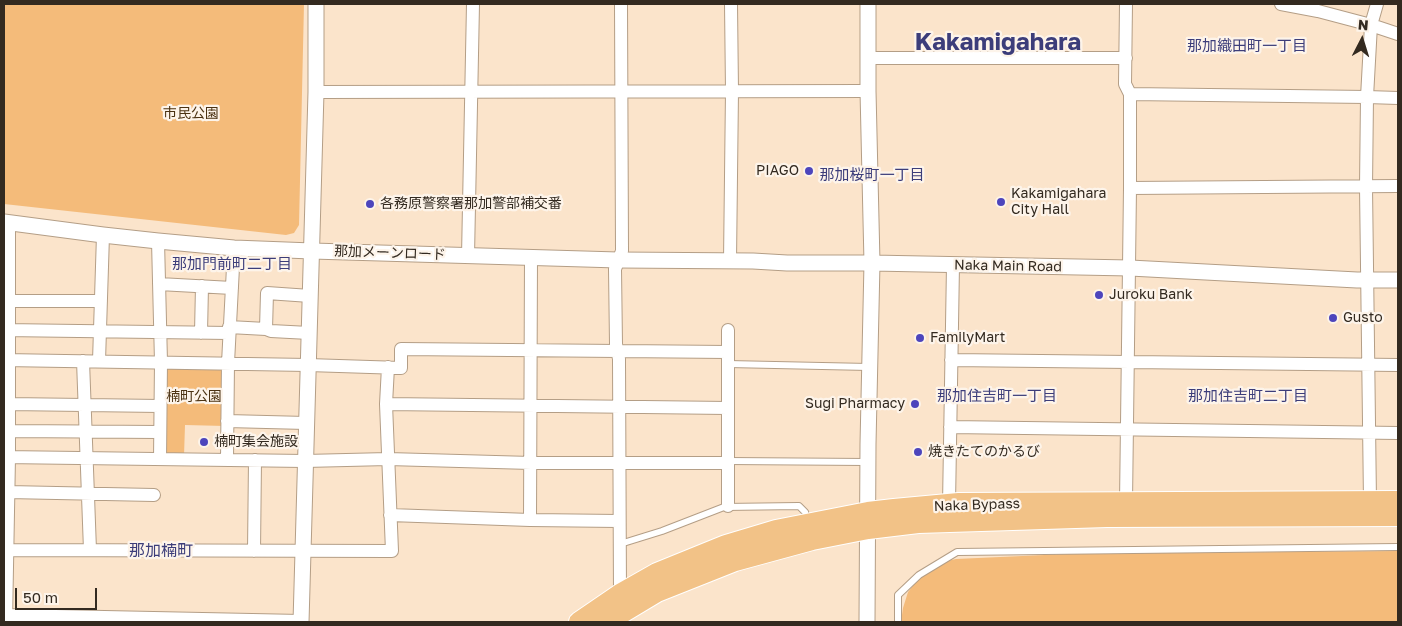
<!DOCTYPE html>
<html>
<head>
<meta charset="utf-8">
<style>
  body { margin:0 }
  #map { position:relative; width:1402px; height:626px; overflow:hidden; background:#fbe4cb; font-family:"Golos Text",sans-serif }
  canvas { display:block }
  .frame { position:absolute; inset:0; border:5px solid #332a20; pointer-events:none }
  .north { position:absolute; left:1337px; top:15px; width:50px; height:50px; -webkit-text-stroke:4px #fdf4ea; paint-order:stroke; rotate:5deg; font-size:14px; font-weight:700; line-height:20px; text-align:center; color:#332a20 }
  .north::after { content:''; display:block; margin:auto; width:18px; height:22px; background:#332a20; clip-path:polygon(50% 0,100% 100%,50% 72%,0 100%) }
  .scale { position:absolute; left:15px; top:588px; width:82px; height:22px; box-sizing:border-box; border:2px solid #332a20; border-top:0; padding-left:6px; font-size:15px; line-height:18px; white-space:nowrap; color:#332a20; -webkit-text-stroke:4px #fdf4ea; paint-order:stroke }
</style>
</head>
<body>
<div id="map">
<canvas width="1402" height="626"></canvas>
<div class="frame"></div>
<div class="north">N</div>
<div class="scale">50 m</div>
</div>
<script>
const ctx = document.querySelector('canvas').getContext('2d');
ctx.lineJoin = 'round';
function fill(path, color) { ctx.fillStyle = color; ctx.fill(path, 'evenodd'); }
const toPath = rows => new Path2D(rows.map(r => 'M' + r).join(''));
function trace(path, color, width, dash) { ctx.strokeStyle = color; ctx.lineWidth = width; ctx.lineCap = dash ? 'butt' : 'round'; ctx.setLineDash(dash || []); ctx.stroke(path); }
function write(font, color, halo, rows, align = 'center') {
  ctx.font = font + ' "Golos Text","Noto Sans JP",sans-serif'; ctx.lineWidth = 4.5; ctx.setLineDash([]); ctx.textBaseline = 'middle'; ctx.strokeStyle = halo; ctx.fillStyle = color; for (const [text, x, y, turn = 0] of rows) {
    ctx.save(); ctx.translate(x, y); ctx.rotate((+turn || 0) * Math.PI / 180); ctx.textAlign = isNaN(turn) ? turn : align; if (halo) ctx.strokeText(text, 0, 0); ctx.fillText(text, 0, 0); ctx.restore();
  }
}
fill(toPath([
  [4,4,304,4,299,225,294,233,286,235,4,204],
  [163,367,225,368,225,426,185,425,184,456,163,455],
  [1133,551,1166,553,1398,551,1398,622,901,622,903,608,908,592,927,568,933,564,956,559]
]), '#f4bb7a');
const service = toPath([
  [728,364,869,367],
  [728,461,867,462],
  [620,544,662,531,724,507,799,506,805,512],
  [898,622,898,595,919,575,957,552,1398,547]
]);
const minor = toPath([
  [1281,4,1318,11,1371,25,1398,34],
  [868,58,1126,58],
  [316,92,868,91],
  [1130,94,1367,97,1398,98],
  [1130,188,1398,186],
  [158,241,161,362,160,459],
  [468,256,473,4],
  [730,261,732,91,731,4],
  [159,284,232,288],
  [4,301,101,301],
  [229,327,266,329,271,331,309,333],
  [266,329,267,293,310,296],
  [4,330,229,333],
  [201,333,202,286],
  [4,360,308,365,401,368,401,349,728,352],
  [951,360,1398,365],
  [83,361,90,550],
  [99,361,103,235],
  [9,404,160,406],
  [386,404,728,408],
  [227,421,306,423],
  [950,427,1398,433],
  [9,431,160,432],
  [4,457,305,461,388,459,531,463,728,463],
  [227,460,228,363,234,248],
  [8,492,154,495],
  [1370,501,1366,187,1367,97,1371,25,1377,4],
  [1126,502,1130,188,1130,94,1125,84,1126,4],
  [949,504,953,265],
  [728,506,728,330],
  [390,515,530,520,619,521],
  [530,520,531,258],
  [7,550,392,551,386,404,388,367],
  [254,551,255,460],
  [619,598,620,594,619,359,616,344,615,269,622,251,621,4],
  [6,615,301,621],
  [6,622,9,457,9,222]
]);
const tertiary = toPath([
  [4,222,103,235,158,241,234,248,312,251,618,260,753,261,787,263,872,263,1130,268,1357,280,1398,280],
  [301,622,316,92,316,4],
  [867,622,868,444,872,263,868,91,868,4]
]);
const trunk = toPath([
  [579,622,620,594,657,573,726,545,776,530,868,512,894,509,959,503,1398,501],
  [607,622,657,592,735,561,812,540,868,529,918,523,1107,517,1398,516]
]);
trace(service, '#b49e86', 8);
trace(minor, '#b49e86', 14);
trace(tertiary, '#b49e86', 17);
trace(trunk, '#fff', 22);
trace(service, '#fff', 6);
trace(minor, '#fff', 12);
trace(tertiary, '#fff', 15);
trace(trunk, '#f2c287', 20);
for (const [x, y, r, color] of [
  [809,171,5,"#4d45bc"],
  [1001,202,5,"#4d45bc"],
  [370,204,5,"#4d45bc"],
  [1099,295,5,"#4d45bc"],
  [1333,318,5,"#4d45bc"],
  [920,338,5,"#4d45bc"],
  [915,404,5,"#4d45bc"],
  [204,442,5,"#4d45bc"],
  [918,452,5,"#4d45bc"]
]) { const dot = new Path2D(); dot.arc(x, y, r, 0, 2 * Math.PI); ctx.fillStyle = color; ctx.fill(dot); trace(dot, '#fdf4ea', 2); }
write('14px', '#4b3212', '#fdf4ea', [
  ["市民公園",191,114],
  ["楠町公園",194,397]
]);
write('14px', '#332a20', '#fdf4ea', [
  ["PIAGO",799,171,"right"],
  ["Kakamigahara",1011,194],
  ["City Hall",1011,210],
  ["各務原警察署那加警部補交番",380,204],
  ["Juroku Bank",1109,295],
  ["Gusto",1343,318],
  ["FamilyMart",930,338],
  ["Sugi Pharmacy",905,404,"right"],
  ["楠町集会施設",214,442],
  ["焼きたてのかるび",928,452]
], 'left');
write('14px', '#332a20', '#fdf4ea', [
  ["那加メーンロード",390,253,2],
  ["Naka Main Road",1008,266,1],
  ["Naka Bypass",977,505,-2]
]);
write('15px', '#3c3d7a', '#fdf4ea', [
  ["那加織田町一丁目",1247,46],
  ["那加桜町一丁目",872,175],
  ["那加門前町二丁目",232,264],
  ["那加住吉町一丁目",997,396],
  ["那加住吉町二丁目",1248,396]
]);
write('16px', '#3c3d7a', '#fdf4ea', [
  ["那加楠町",161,551]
]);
write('bold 24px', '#3c3d7a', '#fdf4ea', [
  ["Kakamigahara",998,42]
]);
</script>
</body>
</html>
